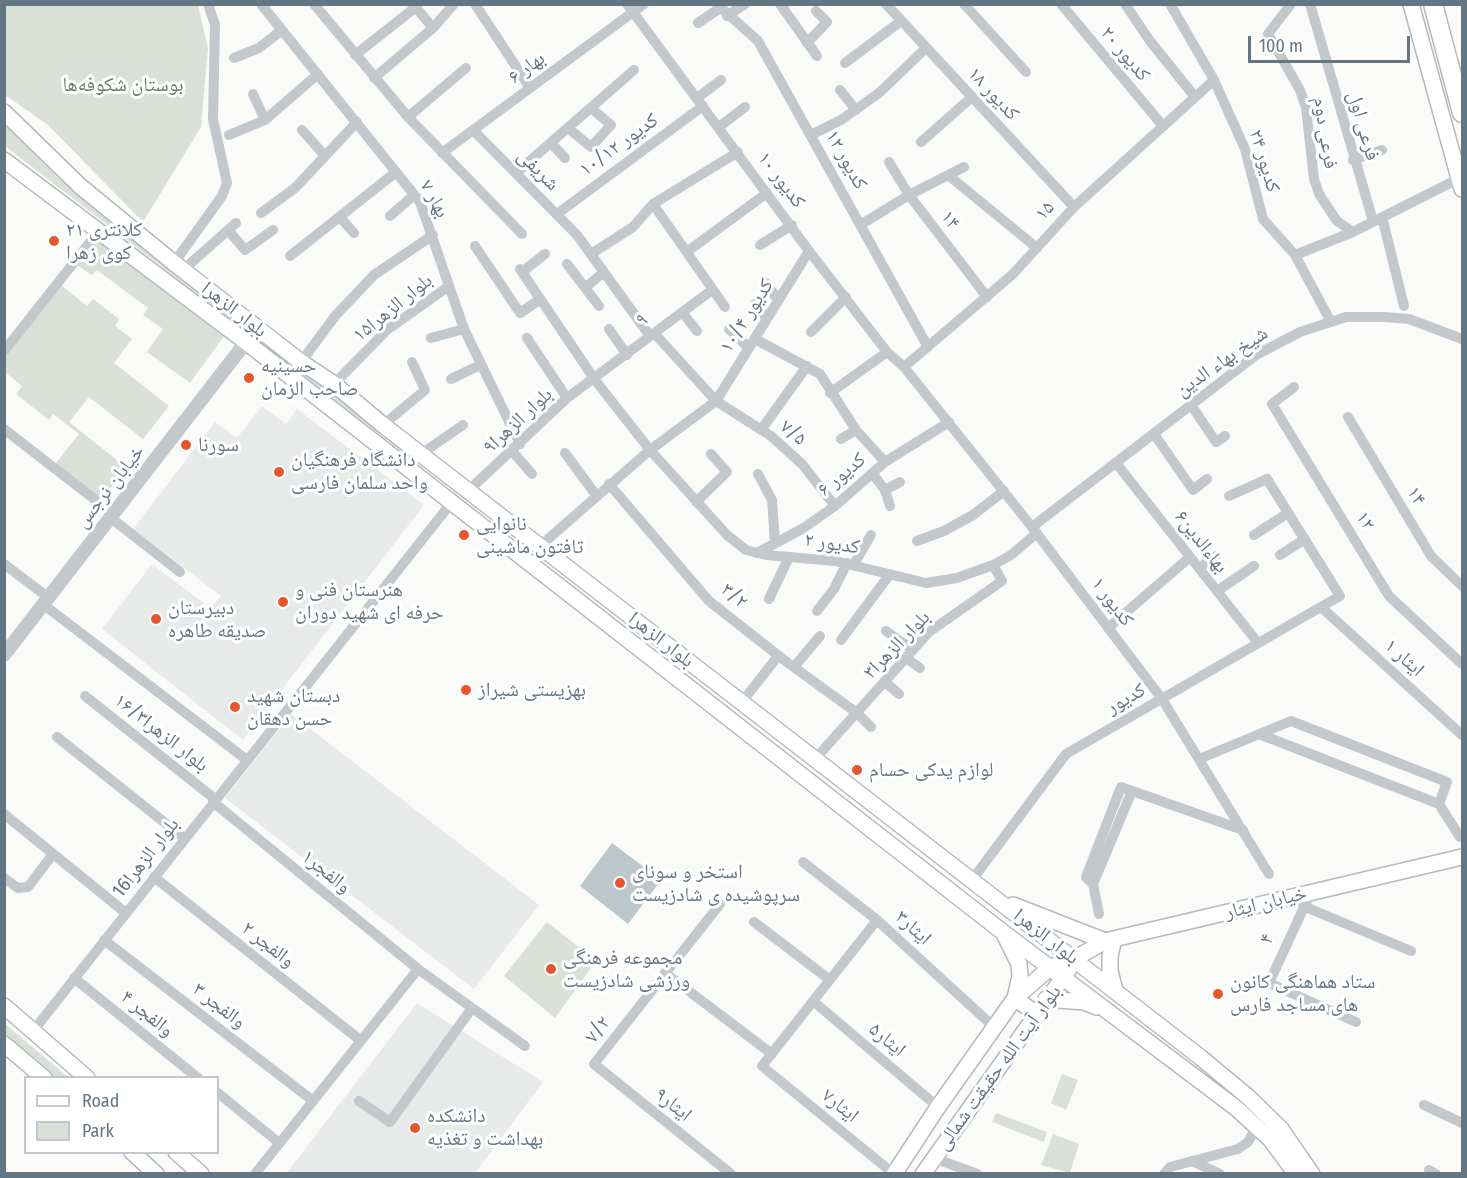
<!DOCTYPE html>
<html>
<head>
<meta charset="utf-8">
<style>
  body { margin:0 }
  #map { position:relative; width:1467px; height:1178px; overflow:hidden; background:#fafaf8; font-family:"Fira Sans Condensed",sans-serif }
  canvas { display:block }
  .frame { position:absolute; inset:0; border:6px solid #657683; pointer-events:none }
  .legend { position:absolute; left:24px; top:1076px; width:195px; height:78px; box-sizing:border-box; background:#fff; border:2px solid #c1c8cd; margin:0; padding:8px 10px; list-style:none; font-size:18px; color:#657683 }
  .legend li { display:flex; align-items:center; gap:12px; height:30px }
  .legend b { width:30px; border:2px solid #c1c8cd }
  .scale { position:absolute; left:1248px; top:36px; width:162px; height:27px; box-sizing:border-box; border:3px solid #657683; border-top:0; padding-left:8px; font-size:18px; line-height:21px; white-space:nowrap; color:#657683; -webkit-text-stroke:4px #fff; paint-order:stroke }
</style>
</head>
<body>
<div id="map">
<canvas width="1467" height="1178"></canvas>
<div class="frame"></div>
<ul class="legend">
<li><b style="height:8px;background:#fff"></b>Road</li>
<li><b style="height:16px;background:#dadfd7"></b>Park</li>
</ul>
<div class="scale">100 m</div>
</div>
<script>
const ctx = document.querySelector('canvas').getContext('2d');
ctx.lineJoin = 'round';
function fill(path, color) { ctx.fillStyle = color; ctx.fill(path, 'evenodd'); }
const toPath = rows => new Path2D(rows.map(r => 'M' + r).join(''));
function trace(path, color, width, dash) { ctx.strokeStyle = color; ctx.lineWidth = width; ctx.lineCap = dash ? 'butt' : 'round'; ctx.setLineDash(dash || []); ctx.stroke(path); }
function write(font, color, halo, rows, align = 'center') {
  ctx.font = font + ' "Fira Sans Condensed","Noto Naskh Arabic",sans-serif'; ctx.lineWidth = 6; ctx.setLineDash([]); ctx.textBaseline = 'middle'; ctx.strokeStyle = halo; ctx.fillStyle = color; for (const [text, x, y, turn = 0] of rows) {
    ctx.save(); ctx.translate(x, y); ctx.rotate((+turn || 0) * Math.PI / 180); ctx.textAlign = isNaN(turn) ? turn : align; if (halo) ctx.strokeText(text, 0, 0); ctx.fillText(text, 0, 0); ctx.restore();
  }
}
fill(toPath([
  [262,406,286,424,297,409,424,505,243,740,102,629,152,564,210,608,221,596,133,529,215,422,237,438],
  [291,714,539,905,474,989,225,798],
  [417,1003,543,1082,475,1173,286,1174]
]), '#e8e9e9');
fill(toPath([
  [5,4,198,5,208,48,201,127,143,222,48,125,5,95],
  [4,124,14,129,58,178,406,451,404,453,5,146],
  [98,237,227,332,190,383,147,352,163,329,143,315,148,308,97,270,92,275,77,265],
  [61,285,87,306,93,299,119,319,115,326,132,339,114,363,169,406,143,439,89,397,69,422,127,468,101,500,55,464,79,434,53,414,49,420,16,394,22,386,5,372,4,357],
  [547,922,596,961,555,1018,504,976],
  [4,1023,68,1077,51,1077,37,1066,5,1038],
  [1062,1074,1078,1080,1066,1110,1051,1103],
  [996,1113,1047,1132,1044,1142,992,1122],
  [1053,1134,1079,1144,1070,1173,1041,1165]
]), '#dadfd7');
fill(toPath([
  [612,843,661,880,628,924,580,886]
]), '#bbc7cb');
const secondary = toPath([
  [1411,4,1462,189],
  [4,112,80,186,174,263,301,362,334,384,383,425,1200,1057,1247,1096,1281,1129,1312,1174],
  [4,160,246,342,1004,933,1236,1108,1270,1139,1296,1174],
  [1013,905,1105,941],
  [1005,936,1019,964,1020,976,1015,998,1036,1014],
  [1114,939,1110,956,1110,971,1115,991],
  [1046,999,1084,1002,1097,1007],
  [4,1006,87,1078],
  [4,1044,44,1078],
  [132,1152,156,1174],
  [176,1152,201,1174],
  [894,1174,938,1107,1015,998,1051,967,1074,959,1105,941,1462,857],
  [923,1174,1069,969]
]);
const primary = toPath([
  [1433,4,1462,113]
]);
trace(secondary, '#b3babf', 18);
trace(primary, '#b5babe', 21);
trace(toPath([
  [261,4,420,202,464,329,520,444],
  [314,4,408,117,522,234],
  [413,4,433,28],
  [475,4,530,88],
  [627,4,809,251,887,352,904,367,1032,527,1162,699,1269,874],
  [717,4,758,41,928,347],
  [780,4,817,56],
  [886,4,1074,207],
  [964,4,1026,72],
  [1061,4,1163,126],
  [1125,4,1150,41,1195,97],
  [1170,4,1214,80,1245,149,1263,219,1295,255,1331,322],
  [1291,4,1268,34,1300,90,1306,108,1314,179,1319,194,1337,221,1353,232],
  [1310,4,1373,221],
  [727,16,745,4],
  [698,23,720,8],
  [807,43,827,22,816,11],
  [355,55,416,7],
  [234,58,259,48,282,30],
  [845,63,901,21],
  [374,78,433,28,454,4],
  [840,90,856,110],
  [253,94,265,120],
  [697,98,721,80],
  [408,117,466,68],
  [719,127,745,107],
  [568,128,591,147,611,125,591,108],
  [302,130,325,156],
  [473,130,577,235,650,336],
  [229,135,265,120,318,74],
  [811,135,841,120,879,93,926,48],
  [921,142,972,97],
  [551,143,565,158],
  [442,153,644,4],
  [1353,160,1382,150],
  [889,162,909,195,987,297],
  [516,173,634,70],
  [948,175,1037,248],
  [653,204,725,307],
  [261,213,295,188,357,122],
  [557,214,703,106],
  [390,216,414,195],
  [340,217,354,233],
  [1382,217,1404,306],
  [862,224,909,195,964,167],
  [228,230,245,250,273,230],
  [760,245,792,225],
  [475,246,520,313,539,300],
  [688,251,767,193],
  [591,254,633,227,653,204,738,152],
  [1295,255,1353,232,1460,178],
  [290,256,396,172],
  [174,263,222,196,227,183,213,119,215,25,208,4],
  [567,264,599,306],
  [520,269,595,380,650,450,727,535,746,550,766,555,835,561,926,583,957,578,993,565,1011,555,1037,533],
  [183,270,236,223],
  [522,272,545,254],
  [766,283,778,300],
  [586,287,604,272],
  [755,304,767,319],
  [682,312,697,331],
  [609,329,627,355],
  [729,329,749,348],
  [811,332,846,297],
  [655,334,716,401,771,436,802,464,835,506],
  [431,338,464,329],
  [527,338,567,398],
  [755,339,820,374,856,430,885,462],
  [4,351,98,232],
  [301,362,336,315,374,275,433,235],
  [904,367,1013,274,1074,207,1214,80],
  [451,379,480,365],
  [334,384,387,330,449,286],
  [1294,387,1272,404,1389,596,1462,664],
  [830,393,887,352],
  [1191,405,1216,442,1225,436],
  [1348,417,1431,556,1462,586],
  [383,425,425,390,412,362],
  [4,429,98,502],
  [761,430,807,366],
  [1154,434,1193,490,1207,479],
  [841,439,856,430],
  [512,451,532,474],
  [565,453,596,495],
  [421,454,463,425],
  [1116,463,1258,643],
  [872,473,885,490,890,506],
  [758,474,772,500,775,543],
  [609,484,709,601,784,660,857,713,871,727],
  [885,490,900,482],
  [468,491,567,398,712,290],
  [696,502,727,472,711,454],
  [111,518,180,572],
  [1032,527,1256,355,1300,332,1346,317,1384,317,1409,319,1462,339],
  [1254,535,1288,513],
  [917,541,944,531,973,515,1004,491],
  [540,546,650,450,716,401,809,251],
  [757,553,802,529,835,506,885,462,949,422],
  [1280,555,1305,539],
  [4,564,49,598],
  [854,564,871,535],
  [1199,568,1216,556],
  [1217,591,1254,566],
  [769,599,789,557],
  [44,605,247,760],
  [1321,607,1462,735],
  [817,611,834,589,847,563],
  [1108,628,1190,557],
  [886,631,913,650],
  [841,640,890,574],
  [906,658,920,668],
  [794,667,820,636],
  [885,682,899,694],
  [85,696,215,799],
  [742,702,778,656],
  [57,737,184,838],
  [815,759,929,632,1002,581,993,565],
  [1199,759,1291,721,1447,782,1439,804,1259,734],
  [213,802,418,969,525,1046],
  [1439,804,1460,837],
  [4,814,126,913],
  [803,862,877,920,994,1027],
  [154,877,360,1040],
  [4,878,18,888,28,887,53,854],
  [972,880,1066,754,1340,596,1267,479,1229,496],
  [1093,884,1132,791],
  [1311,892,1269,983,1356,1022],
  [720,904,594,1064,731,1174],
  [1303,906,1411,951],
  [1099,914,1093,884,1086,877,1121,787,1243,830],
  [877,920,762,1066,894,1174],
  [754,922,830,980],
  [104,940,312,1100],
  [665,973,772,1054],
  [74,978,198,1078],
  [813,1001,938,1107],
  [33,1031,452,502],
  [218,1093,278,1142],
  [359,1101,390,1122,472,1008],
  [1424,1105,1462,1123],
  [934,1158,977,1174],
  [1192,1161,1220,1174],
  [1429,1170,1436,1174],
  [255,1174,418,969],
  [1164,1174,1170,1167,1238,1149,1248,1142,1257,1126]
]), '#c3c8cc', 10);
trace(toPath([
  [4,655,246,342]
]), '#c3c8cc', 14);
trace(secondary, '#fff', 15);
trace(primary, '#fff', 18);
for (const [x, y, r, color] of [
  [54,241,6,"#e4572e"],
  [249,378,6,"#e4572e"],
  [186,445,6,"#e4572e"],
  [279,472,6,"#e4572e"],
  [464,535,6,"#e4572e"],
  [283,602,6,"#e4572e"],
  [156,619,6,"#e4572e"],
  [466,690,6,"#e4572e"],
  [235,707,6,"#e4572e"],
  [857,770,6,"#e4572e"],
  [620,883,6,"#e4572e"],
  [551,969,6,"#e4572e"],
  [1218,994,6,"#e4572e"],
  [415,1128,6,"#e4572e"]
]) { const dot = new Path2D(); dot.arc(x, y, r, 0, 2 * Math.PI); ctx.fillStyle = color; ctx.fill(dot); trace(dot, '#fff', 2); }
write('20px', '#657683', '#fff', [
  ["کدیور ۲۰",1125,54,50],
  ["بهار ۶",527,68,-36],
  ["کدیور ۱۸",993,94,47],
  ["فرعی اول",1363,126,74],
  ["فرعی دوم",1325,133,81],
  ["کدیور ۱۰/۱۲",619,145,-36],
  ["کدیور ۱۲",846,160,61],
  ["کدیور ۲۴",1264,161,73],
  ["شریفی",538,170,45],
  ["کدیور ۱۰",781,180,53],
  ["بهار ۷",434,199,61],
  ["۱۵",1045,211,-48],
  ["۱۴",950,220,53],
  ["بلوار الزهرا۱۵",393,308,-39],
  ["بلوار الزهرا",234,310,38],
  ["کدیور ۱۰/۴",747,316,-58],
  ["۹",642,320,-37],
  ["شیخ بهاء الدین",1222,362,-35],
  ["بلوار الزهرا۹",518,421,-43],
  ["۷/۵",793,433,40],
  ["کدیور ۶",842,475,-40],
  ["خیابان نرجس",110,487,-52],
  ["۱۴",1416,496,59],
  ["۱۲",1365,521,59],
  ["۶بهاءالدين",1201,542,52],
  ["۲ کدیور",832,544,8],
  ["۳/۲",734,596,40],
  ["کدیور ۱",1112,602,53],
  ["بلوار الزهرا",661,640,38],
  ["بلوار الزهرا۳",897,645,-46],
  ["ایثار ۱",1404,658,42],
  ["کدیور",1126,699,-30],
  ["بلوار الزهرا۱۶/۳",161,733,38],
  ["16بلوار الزهرا",146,858,-52],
  ["والفجر۱",326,872,39],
  ["خیابان ایثار",1266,903,-14],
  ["ایثار۳",913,928,42],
  ["بلوار الزهرا",1046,937,38],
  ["۴",1267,939,-65],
  ["والفجر ۲",268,945,38],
  ["والفجر ۳",219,1006,38],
  ["والفجر ۴",147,1014,39],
  ["۷/۲",598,1030,-52],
  ["ایثار۵",887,1040,40],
  ["بلوار آیت الله حقیقت شمالی",999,1068,-54],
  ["ایثار۹",673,1105,39],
  ["ایثار۷",840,1106,39]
]);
write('20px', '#687a64', '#fff', [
  ["بوستان شکوفه‌ها",123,85]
]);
write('20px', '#657683', '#fff', [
  ["کلانتری ۲۱",66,230],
  ["کوی زهرا",66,253],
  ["حسینیه",261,366],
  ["صاحب الزمان",261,389],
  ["سورنا",198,445],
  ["دانشگاه فرهنگیان",291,460],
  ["واحد سلمان فارسی",291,483],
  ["نانوایی",476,524],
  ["تافتون ماشینی",476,547],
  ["هنرستان فنی و",295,590],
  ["حرفه ای شهید دوران",295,613],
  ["دبیرستان",168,608],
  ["صدیقه طاهره",168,631],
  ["بهزیستی شیراز",478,690],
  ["دبستان شهید",247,696],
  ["حسن دهقان",247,719],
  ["لوازم یدکی حسام",869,770],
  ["استخر و سونای",632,872],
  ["سرپوشیده ی شادزیست",632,895],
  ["مجموعه فرهنگی",563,958],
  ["ورزشی شادزیست",563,981],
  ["ستاد هماهنگی کانون",1230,982],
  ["های مساجد فارس",1230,1005],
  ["دانشکده",427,1116],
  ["بهداشت و تغذیه",427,1139]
], 'left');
</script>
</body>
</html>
